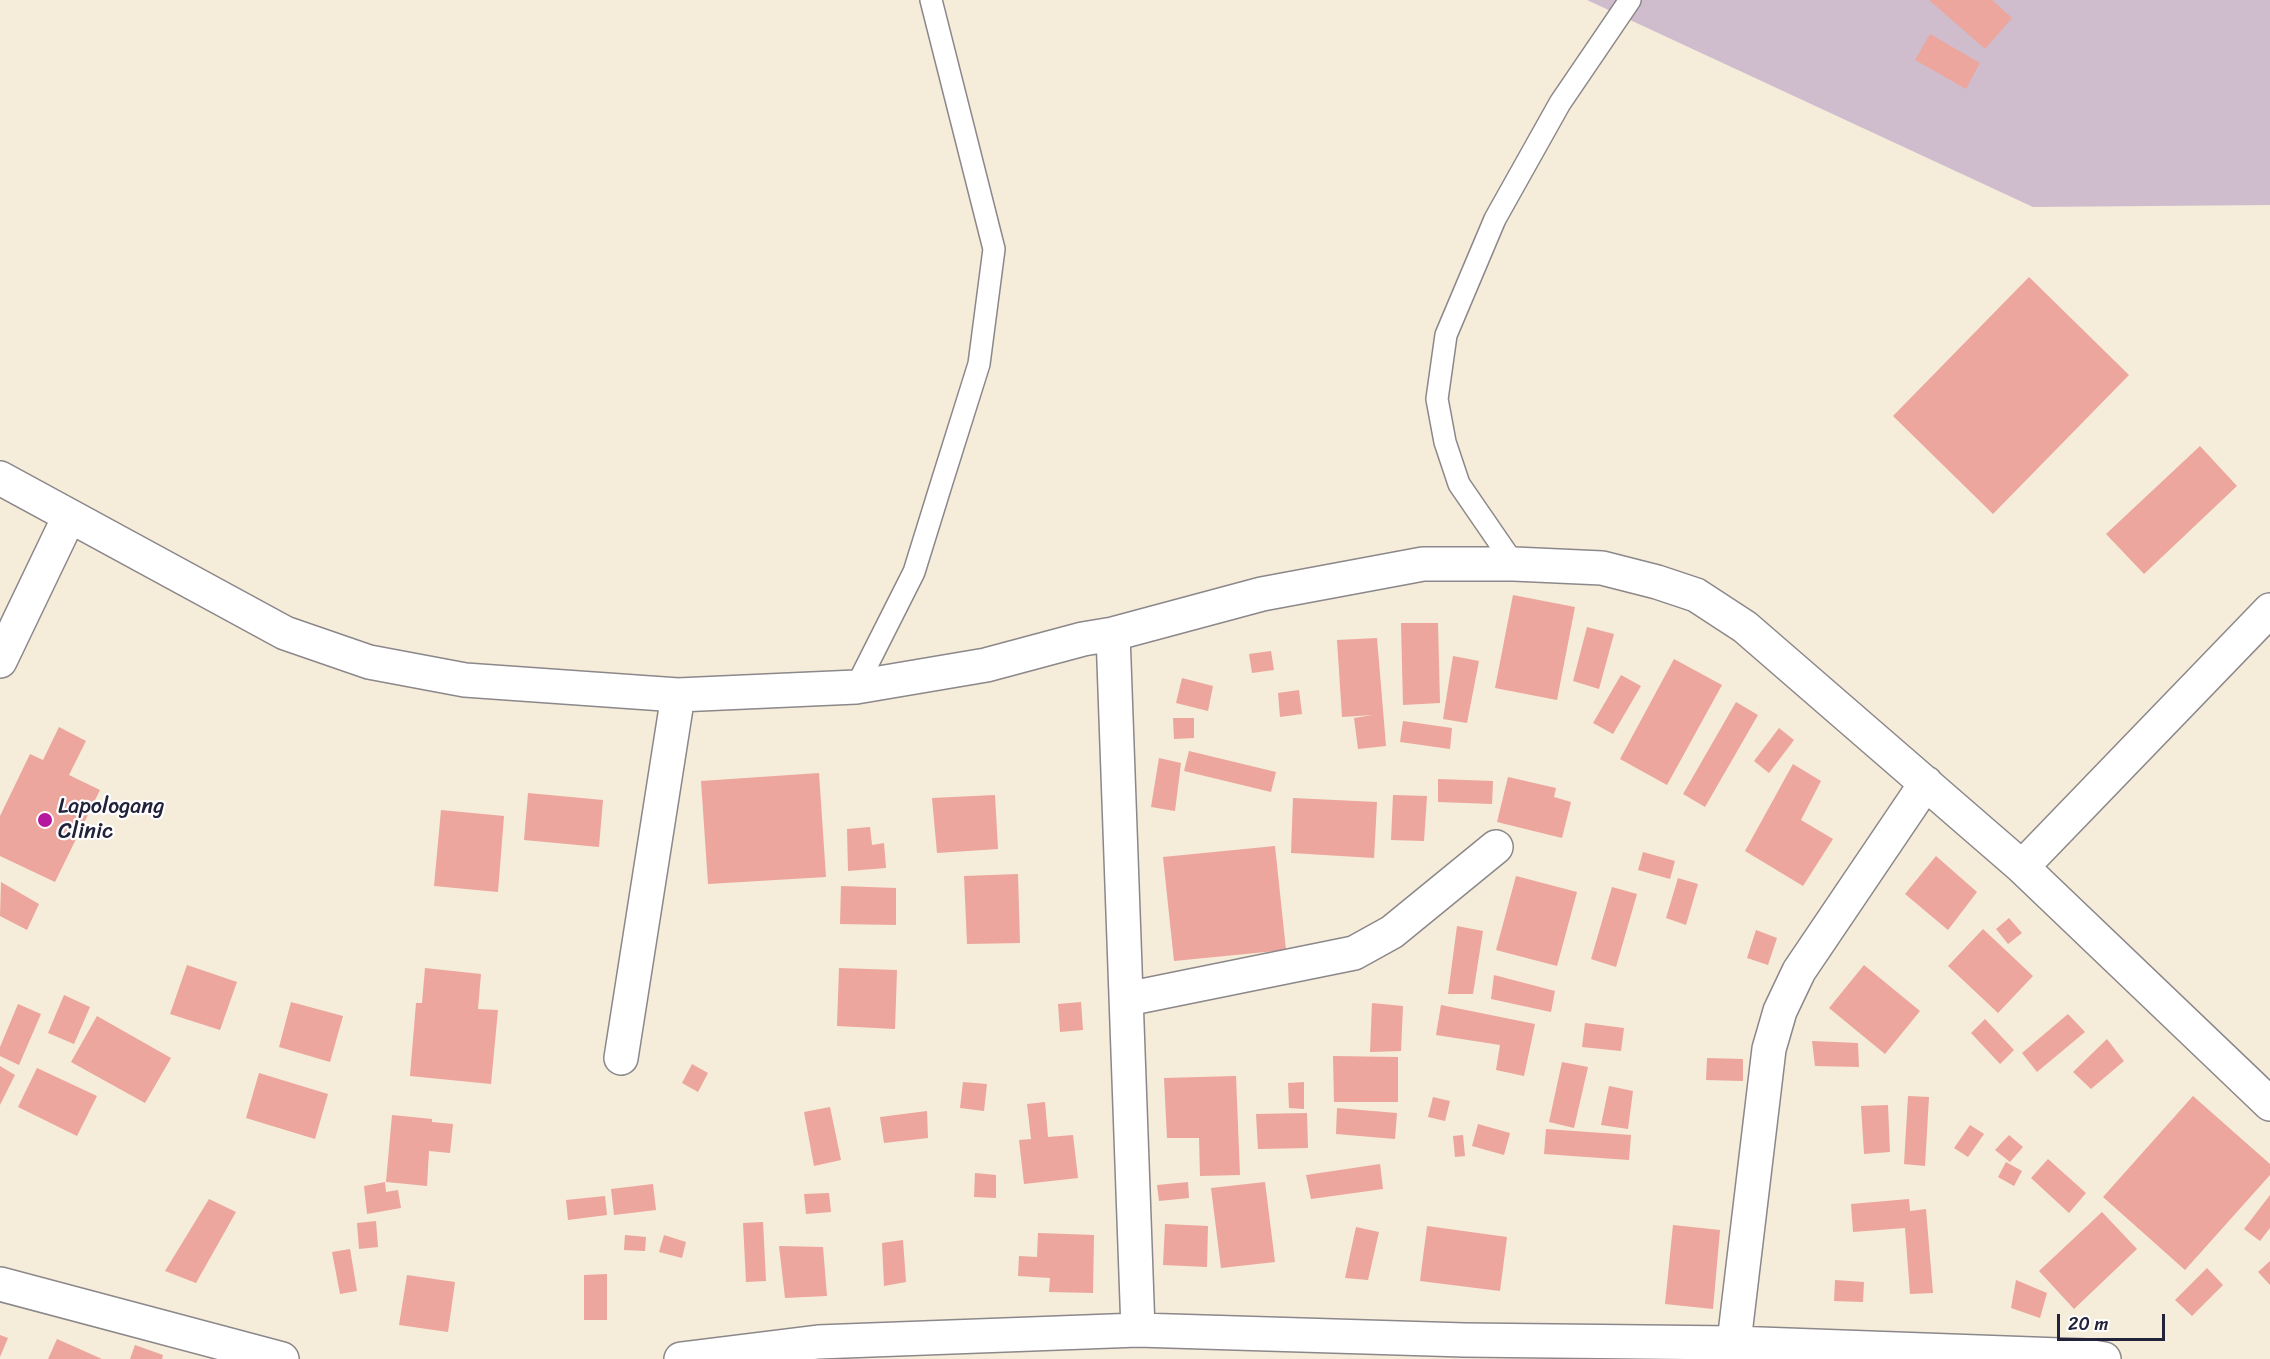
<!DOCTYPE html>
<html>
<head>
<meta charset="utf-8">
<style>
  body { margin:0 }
  #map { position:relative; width:2270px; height:1359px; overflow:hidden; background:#f5ecd9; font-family:Sriracha,sans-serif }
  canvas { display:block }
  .scale { position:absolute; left:2057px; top:1314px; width:108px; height:27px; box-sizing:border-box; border:3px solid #22223b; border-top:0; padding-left:8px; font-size:18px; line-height:21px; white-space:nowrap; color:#22223b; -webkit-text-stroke:4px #fff; paint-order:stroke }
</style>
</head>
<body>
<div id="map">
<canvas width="2270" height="1359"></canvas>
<div class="scale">20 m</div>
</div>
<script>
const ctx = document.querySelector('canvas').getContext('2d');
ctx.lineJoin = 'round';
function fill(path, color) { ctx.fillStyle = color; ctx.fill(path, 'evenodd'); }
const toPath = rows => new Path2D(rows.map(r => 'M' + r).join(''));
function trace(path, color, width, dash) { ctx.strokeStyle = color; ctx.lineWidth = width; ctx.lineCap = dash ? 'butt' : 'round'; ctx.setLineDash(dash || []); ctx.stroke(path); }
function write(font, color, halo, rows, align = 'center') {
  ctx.font = font + ' Sriracha,sans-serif'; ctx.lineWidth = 4.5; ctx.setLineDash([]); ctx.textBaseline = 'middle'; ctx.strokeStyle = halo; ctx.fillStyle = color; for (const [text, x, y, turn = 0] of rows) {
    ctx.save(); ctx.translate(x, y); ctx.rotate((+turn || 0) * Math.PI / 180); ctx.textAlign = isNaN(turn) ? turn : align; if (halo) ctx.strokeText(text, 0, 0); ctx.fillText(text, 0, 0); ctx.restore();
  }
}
fill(toPath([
  [1587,0,2270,0,2270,205,2033,207]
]), '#cfbdce');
fill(toPath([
  [1929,0,1992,0,2012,18,1985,49],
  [1930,34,1980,63,1966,89,1915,60],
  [2029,277,2129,375,1993,514,1893,416],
  [2200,446,2237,486,2144,574,2106,534],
  [1513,595,1575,607,1557,700,1495,688],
  [1401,623,1438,623,1440,703,1403,705],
  [1587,627,1614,634,1599,689,1573,681],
  [1377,638,1386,746,1358,749,1354,718,1373,715,1342,717,1337,640],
  [1271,651,1274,670,1252,673,1249,654],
  [1453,656,1479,661,1467,723,1443,719],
  [1674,659,1722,685,1667,785,1620,759],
  [1621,675,1641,686,1613,734,1593,723],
  [1182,678,1213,686,1208,711,1176,703],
  [1299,690,1302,714,1280,717,1278,693],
  [1736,702,1758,715,1705,807,1683,794],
  [1173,718,1194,718,1194,738,1174,739],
  [1403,721,1452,728,1450,749,1400,742],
  [59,727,86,741,69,775,100,790,55,882,0,856,0,816,30,754,43,760],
  [1779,728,1794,740,1769,773,1754,761],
  [1189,751,1276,772,1271,792,1184,771],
  [1159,758,1181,763,1175,811,1151,807],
  [1793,764,1821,781,1801,820,1833,839,1803,886,1745,851],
  [819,773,826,877,708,884,701,781],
  [1508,777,1556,788,1554,797,1571,802,1562,838,1497,822],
  [1438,779,1493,781,1492,804,1438,802],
  [528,793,603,800,599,847,524,840],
  [995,795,998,849,937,853,932,798],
  [1393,795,1427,796,1424,841,1391,840],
  [1293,798,1377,802,1374,858,1291,853],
  [441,810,504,816,498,892,434,886],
  [870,827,872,845,884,843,886,868,848,871,847,829],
  [1275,846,1286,950,1174,961,1163,857],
  [1643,852,1675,861,1670,879,1638,870],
  [1936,856,1977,892,1948,930,1905,894],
  [1018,874,1020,943,967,944,964,876],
  [1516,876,1577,892,1557,966,1496,950],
  [1678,878,1698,884,1686,925,1666,918],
  [1,882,39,904,27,930,0,916],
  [841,886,896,888,896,925,840,924],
  [1612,887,1637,894,1616,967,1591,959],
  [2009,918,2022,933,2008,944,1996,929],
  [1457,926,1483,931,1473,994,1448,994],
  [1983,929,2033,976,1998,1013,1948,966],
  [1756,930,1777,938,1768,965,1747,958],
  [187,965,237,982,220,1030,170,1014],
  [1864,965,1920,1011,1885,1054,1829,1008],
  [425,968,481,974,478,1009,498,1010,491,1084,410,1076,416,1003,422,1003],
  [839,968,897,970,895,1029,837,1026],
  [1494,975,1555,991,1551,1012,1491,999],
  [64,995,90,1007,74,1044,48,1033],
  [291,1002,343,1016,330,1062,279,1047],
  [1081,1002,1083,1030,1060,1032,1058,1004],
  [1372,1003,1403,1006,1401,1051,1370,1052],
  [18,1004,41,1014,19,1065,0,1056,0,1047],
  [1441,1005,1535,1024,1524,1076,1496,1070,1500,1045,1436,1035],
  [2068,1014,2085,1032,2037,1072,2022,1053],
  [97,1016,171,1058,145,1103,71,1062],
  [1985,1019,2014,1050,2000,1064,1971,1033],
  [1585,1023,1624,1028,1621,1051,1582,1047],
  [2107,1039,2124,1061,2091,1089,2073,1072],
  [1812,1041,1858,1043,1859,1067,1815,1066],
  [1333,1056,1398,1057,1398,1102,1334,1102],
  [1707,1058,1743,1059,1743,1081,1706,1080],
  [1562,1062,1588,1067,1574,1128,1549,1122],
  [692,1064,708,1073,698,1092,682,1083],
  [0,1066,15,1075,0,1105],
  [37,1068,97,1096,77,1136,18,1107],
  [259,1073,328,1094,315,1139,246,1118],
  [1236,1076,1240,1175,1200,1176,1199,1138,1167,1138,1164,1078],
  [963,1082,987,1084,984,1111,960,1108],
  [1304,1082,1304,1109,1289,1108,1288,1083],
  [1609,1086,1633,1091,1628,1129,1601,1125],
  [1908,1096,1929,1097,1925,1166,1904,1164],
  [2193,1096,2270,1164,2270,1175,2185,1270,2103,1197],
  [1433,1097,1450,1101,1445,1121,1428,1117],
  [1045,1102,1048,1137,1073,1135,1078,1178,1024,1184,1019,1140,1031,1139,1027,1104],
  [1888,1105,1890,1152,1864,1154,1861,1106],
  [830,1107,841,1160,814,1166,804,1112],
  [1337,1108,1397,1113,1395,1139,1336,1134],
  [927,1111,928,1138,884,1143,880,1117],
  [1307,1113,1308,1148,1258,1149,1256,1114],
  [392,1115,432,1119,432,1122,453,1124,450,1153,429,1151,427,1186,386,1182],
  [1478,1124,1510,1133,1504,1155,1472,1146],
  [1970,1125,1984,1134,1968,1157,1954,1148],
  [1546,1129,1631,1135,1629,1160,1544,1154],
  [1463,1135,1465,1156,1455,1157,1453,1136],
  [2009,1135,2023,1147,2010,1162,1995,1150],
  [2048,1159,2086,1193,2069,1213,2031,1178],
  [2006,1162,2022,1171,2014,1186,1998,1177],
  [1380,1164,1383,1189,1311,1199,1306,1175],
  [975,1173,996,1175,996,1198,974,1197],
  [385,1182,386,1192,398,1190,401,1208,367,1214,364,1186],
  [1188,1182,1189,1198,1159,1201,1157,1185],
  [1265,1182,1275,1262,1221,1268,1211,1188],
  [653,1184,656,1210,614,1215,611,1189],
  [829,1193,831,1212,806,1214,804,1194],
  [2270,1195,2270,1228,2260,1241,2244,1229],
  [605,1196,607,1215,568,1220,566,1200],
  [209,1199,236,1212,196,1283,165,1271],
  [1909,1199,1910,1211,1926,1209,1933,1293,1910,1294,1905,1228,1853,1232,1851,1204],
  [2102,1212,2137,1249,2074,1309,2039,1271],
  [376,1221,378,1247,359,1249,357,1223],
  [763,1222,766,1281,746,1282,743,1223],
  [1165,1224,1208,1226,1207,1267,1163,1265],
  [1673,1225,1720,1230,1713,1309,1665,1304],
  [1427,1226,1507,1237,1500,1291,1420,1281],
  [1356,1227,1379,1232,1368,1280,1345,1278],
  [1038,1233,1094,1235,1093,1293,1049,1292,1050,1278,1018,1276,1019,1256,1037,1257],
  [625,1235,646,1237,645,1251,624,1250],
  [664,1235,686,1242,682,1258,659,1252],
  [903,1240,906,1282,884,1286,882,1243],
  [779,1246,823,1247,827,1296,785,1298],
  [350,1249,357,1291,340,1294,332,1252],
  [2270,1261,2270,1285,2258,1272],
  [2207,1268,2223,1285,2192,1316,2175,1300],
  [607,1274,607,1320,584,1320,584,1275],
  [407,1275,455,1282,448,1332,399,1325],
  [1835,1280,1864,1282,1863,1302,1834,1301],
  [2016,1280,2047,1293,2040,1318,2011,1308],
  [0,1335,8,1338,0,1357],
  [57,1339,102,1359,48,1359],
  [135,1345,163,1355,162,1359,130,1359]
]), '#eca69d');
const lane = toPath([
  [1514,564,1459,484,1445,442,1437,399,1446,335,1495,219,1560,103,1630,0],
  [856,687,914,572,941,485,979,364,994,249,931,0]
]);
const street = toPath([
  [0,478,285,633,369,662,465,680,678,695,856,687,986,665,1083,639,1113,634,1262,594,1423,564,1514,564,1602,568,1657,582,1696,595,1745,627,2022,867,2270,1104],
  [1113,634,1138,1330],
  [0,661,69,517],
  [2022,867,2270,610],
  [1127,999,1354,953,1392,932,1496,847],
  [621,1058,678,695],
  [0,1284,282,1359],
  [681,1359,818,1342,1138,1330,1464,1340,1733,1343,2087,1356,2104,1359],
  [1732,1359,1769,1049,1780,1011,1799,971,1926,783]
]);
trace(lane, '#8c878a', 24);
trace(street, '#8c878a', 36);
trace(lane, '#fff', 21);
trace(street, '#fff', 33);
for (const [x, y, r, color] of [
  [45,820,8,"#b5179e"]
]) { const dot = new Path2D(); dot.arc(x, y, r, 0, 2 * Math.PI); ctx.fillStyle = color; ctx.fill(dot); trace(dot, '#fff', 2); }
write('22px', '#22223b', '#fff', [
  ["Lapologang",58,807],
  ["Clinic",58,832]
], 'left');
</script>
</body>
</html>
